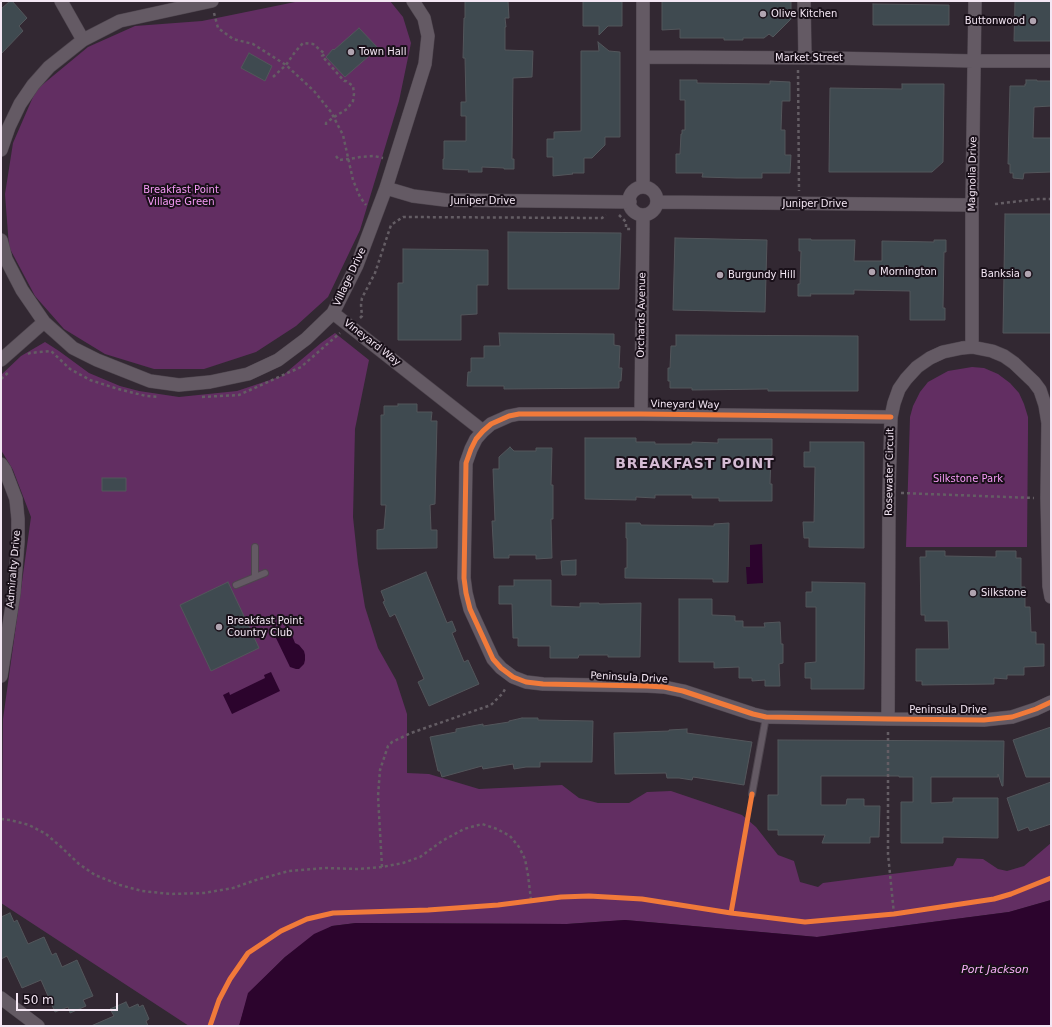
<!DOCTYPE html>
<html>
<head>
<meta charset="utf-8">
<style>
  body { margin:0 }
  #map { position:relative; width:1052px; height:1027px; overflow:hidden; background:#322832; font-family:"DejaVu Sans",sans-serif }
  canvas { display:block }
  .frame { position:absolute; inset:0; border:2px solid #f4e7f4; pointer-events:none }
  .scale { position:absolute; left:16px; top:993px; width:102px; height:18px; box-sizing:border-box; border:2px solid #f4e7f4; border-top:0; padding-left:5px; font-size:12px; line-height:14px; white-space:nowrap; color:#f4e7f4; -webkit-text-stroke:3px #191019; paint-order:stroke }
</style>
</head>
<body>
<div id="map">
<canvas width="1052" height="1027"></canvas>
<div class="frame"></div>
<div class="scale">50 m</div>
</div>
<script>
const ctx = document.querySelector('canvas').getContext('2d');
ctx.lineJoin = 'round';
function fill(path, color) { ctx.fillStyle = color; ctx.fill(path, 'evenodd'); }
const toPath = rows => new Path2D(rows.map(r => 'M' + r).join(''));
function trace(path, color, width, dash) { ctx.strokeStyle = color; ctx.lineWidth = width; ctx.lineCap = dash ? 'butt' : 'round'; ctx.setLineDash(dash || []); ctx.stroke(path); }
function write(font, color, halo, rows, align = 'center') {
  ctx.font = font + ' "DejaVu Sans",sans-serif'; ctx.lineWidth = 4; ctx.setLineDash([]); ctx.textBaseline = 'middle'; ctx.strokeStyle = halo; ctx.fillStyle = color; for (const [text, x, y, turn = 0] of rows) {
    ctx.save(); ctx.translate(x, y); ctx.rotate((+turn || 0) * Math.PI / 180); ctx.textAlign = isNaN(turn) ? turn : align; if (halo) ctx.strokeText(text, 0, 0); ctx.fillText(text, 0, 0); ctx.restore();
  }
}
fill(toPath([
  [300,1,390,1,403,17,411,43,399,101,360,230,328,297,296,326,256,352,204,369,154,369,105,354,64,329,35,296,9,247,5,194,13,143,36,90,88,47,135,26,202,21],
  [335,333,369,360,355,429,353,517,358,564,365,607,378,648,396,680,407,714,407,773,429,774,479,789,562,785,579,798,598,803,629,803,647,792,671,791,742,815,756,827,778,855,794,861,800,882,818,887,823,883,953,866,957,858,983,859,998,869,1007,871,1024,866,1051,843,1051,900,1009,912,817,937,625,920,567,924,356,923,332,926,285,957,249,993,239,1026,189,1026,1,903,3,719,31,517,13,470,1,450,1,375,21,356,45,342,59,351,89,373,120,386,139,391,179,397,237,391,282,376,321,343],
  [972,367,984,368,998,374,1010,383,1019,393,1024,404,1028,417,1028,430,1027,547,906,547,910,417,913,406,920,392,928,382,948,371]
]), '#622e62');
fill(toPath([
  [762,544,763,583,747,584,746,567,750,567,750,545],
  [280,631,287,631,291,633,295,643,299,645,304,651,305,655,305,660,304,664,299,669,296,669,290,667,276,638,277,634],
  [271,672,280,691,232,714,223,695,229,692,230,695,265,678,264,675],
  [1051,900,1051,1026,239,1026,248,993,285,957,314,934,332,926,356,923,567,924,625,920,817,937,1009,912]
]), '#2c042d');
const building = toPath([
  [10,1,12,1,27,18,19,26,23,31,1,54,1,9,10,1],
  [465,1,508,1,509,18,505,18,506,27,505,27,505,50,533,51,532,77,513,78,512,159,514,159,514,169,504,169,504,168,482,167,482,172,468,172,469,170,443,169,443,159,444,159,444,141,466,141,466,116,461,116,461,102,466,102,465,58,463,58,464,18,465,18,465,1],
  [583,1,622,1,622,26,608,26,599,35,599,26,583,26,583,1],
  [662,1,791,1,791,19,773,37,769,34,764,38,743,38,743,40,724,40,724,38,680,38,680,29,662,30,662,1],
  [1015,1,1051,1,1051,41,1014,41,1015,1],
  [873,4,949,5,949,25,873,25,873,4],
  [359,28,378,48,345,77,326,57,333,49,334,50,359,28],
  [598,42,609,51,620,52,620,137,605,137,605,145,592,158,584,158,584,173,572,173,573,174,553,176,553,157,547,157,547,139,554,139,554,132,581,131,581,51,599,51,598,42],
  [249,53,272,66,265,81,241,68,249,53],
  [680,80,697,80,697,83,770,84,770,81,790,82,790,101,782,101,781,130,785,130,785,155,791,155,790,173,762,173,762,178,736,178,702,177,703,173,676,173,676,154,680,154,681,134,682,134,682,130,685,130,685,100,680,100,680,80],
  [1026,80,1037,80,1037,81,1051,81,1051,106,1034,107,1033,138,1051,138,1051,172,1024,173,1023,179,1013,178,1013,173,1010,173,1010,164,1008,164,1010,86,1025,86,1025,84,1026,84,1026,80],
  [902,84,944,84,943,162,932,172,829,172,830,88,902,89,902,84],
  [1005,214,1051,214,1051,333,1003,333,1005,214],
  [508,232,621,233,619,289,508,289,508,232],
  [675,238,767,240,765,312,673,310,675,238],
  [799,239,811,239,811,240,855,240,854,261,882,261,882,241,934,242,934,240,946,240,946,252,944,252,943,308,945,308,945,320,910,320,910,291,854,290,854,294,810,294,811,296,798,296,798,284,800,284,801,251,799,251,799,239],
  [403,249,488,250,488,285,477,285,477,314,461,315,461,340,398,340,398,283,403,283,403,249],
  [499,333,614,334,614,345,620,346,619,368,622,368,621,381,619,381,619,388,504,389,504,386,467,386,468,372,471,372,471,358,484,358,484,346,500,346,499,333],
  [676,335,858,336,858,391,768,391,768,389,692,390,692,388,670,388,670,381,668,381,668,368,670,368,671,346,676,346,676,335],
  [398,404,417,404,417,412,432,412,431,421,437,421,435,504,430,505,431,530,437,530,437,548,377,549,377,530,384,529,386,505,381,505,381,415,384,415,384,406,398,406,398,404],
  [585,438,636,438,636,442,655,442,655,444,692,444,692,442,718,443,718,439,772,439,772,455,771,455,770,484,772,484,772,501,719,501,719,498,692,498,692,495,655,495,655,498,636,497,636,500,585,499,585,438],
  [810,442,864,442,864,548,809,547,809,538,804,538,803,522,814,522,815,467,804,467,804,452,810,452,810,442],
  [510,447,514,451,536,451,536,448,552,448,551,485,553,485,553,519,551,519,552,558,536,559,536,555,509,555,509,558,494,558,492,521,495,521,493,469,499,469,499,457,510,447],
  [102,478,126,478,126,491,102,491,102,478],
  [626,523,640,523,641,525,714,526,714,524,729,523,728,582,713,582,713,579,625,578,625,568,627,568,627,538,626,538,626,523],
  [926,551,945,551,945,556,996,557,996,551,1016,551,1016,558,1021,558,1021,587,1025,587,1025,607,1030,607,1031,632,1036,632,1036,644,1044,644,1044,666,1024,667,1024,675,1007,675,1007,679,994,678,994,684,922,685,922,681,916,681,916,649,949,649,948,621,925,621,925,615,921,615,920,557,926,557,926,551],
  [576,560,576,575,562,575,561,561,576,560],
  [426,572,447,623,452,621,456,631,452,633,464,662,468,660,479,684,429,706,418,682,424,679,395,614,390,617,383,602,385,601,381,591,426,572],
  [514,580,551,580,551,606,580,607,580,603,599,603,599,604,641,603,640,657,608,657,608,655,579,655,578,658,550,658,550,646,518,646,518,638,513,638,512,604,499,604,499,586,514,586,514,580],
  [228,582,259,648,211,671,180,605,228,582],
  [812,582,865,583,864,689,811,689,811,678,805,678,805,663,816,662,816,607,806,607,806,592,812,592,812,582],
  [679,599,712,599,712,615,735,616,735,621,743,621,743,627,765,627,764,623,780,622,781,644,783,644,783,663,779,664,780,686,765,686,765,680,752,681,752,678,739,678,739,667,714,668,714,662,679,662,679,599],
  [522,718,538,718,538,720,593,721,592,762,540,762,540,767,526,767,514,769,513,764,483,769,482,766,442,777,440,771,438,771,430,737,456,732,456,729,483,724,483,726,509,722,509,721,522,718],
  [1051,727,1051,777,1026,777,1013,740,1051,727],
  [687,729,687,733,752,742,744,785,693,777,692,780,679,778,667,778,666,773,615,774,614,733,669,731,669,730,687,729],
  [778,740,1004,741,1003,786,1002,786,998,774,998,777,931,777,931,803,953,802,953,798,998,798,998,838,943,837,943,843,901,843,901,802,913,802,913,777,899,777,899,776,821,776,821,805,846,805,847,799,864,799,864,806,880,806,879,837,870,837,870,843,822,843,825,835,778,835,778,830,768,830,768,795,778,795,778,740],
  [1051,782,1051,824,1030,831,1028,827,1018,831,1007,798,1051,782],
  [10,913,14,922,17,920,28,944,44,937,52,955,56,953,62,967,77,960,93,996,83,1000,86,1006,70,1013,68,1007,55,1012,41,980,22,988,7,956,1,959,1,917,10,913],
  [126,1002,129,1008,138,1004,139,1007,143,1005,149,1019,146,1021,148,1026,91,1026,114,1016,110,1009,126,1002]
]);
fill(building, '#3f4a50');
trace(building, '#53565b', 1);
const service = toPath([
  [255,547,255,577],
  [236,585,265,573],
  [752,794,766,717]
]);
const minor = toPath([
  [61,1,83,40],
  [804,1,805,58],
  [643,57,829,58,974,61,1051,61],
  [1,150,9,127,20,104,33,85,49,67,83,40,120,21,212,1],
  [643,187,643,1],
  '629 201a14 14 0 1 1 28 0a14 14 0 1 1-28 0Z',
  [386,188,413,196,445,200,630,202],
  [657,202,972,205],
  [1,240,6,259,22,290,44,322,73,348,97,360,150,381,179,385,210,382,248,374,278,360,306,339,333,313,357,265,386,188,425,64,428,36,424,18,413,1],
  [333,313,483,431],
  [972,347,972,205,975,1],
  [1,360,44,322],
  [641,414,643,215],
  [891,417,641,414,519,414,509,416,491,424,483,431,476,439,471,449,466,463,464,578,466,593,470,609,493,659,501,668,513,677,526,682,543,684,647,686,664,687,683,691,753,714,766,717,888,719,984,720,1012,717,1036,709,1051,702],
  [1,464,5,470,16,499,18,519,18,542,14,593,1,676],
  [888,719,889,493,891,417,894,403,899,389,906,379,917,367,930,358,943,352,962,348,972,347,992,351,1004,356,1014,363,1034,382,1040,390,1045,405,1048,423,1047,498,1049,586,1051,597],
  [1,998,38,1026]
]);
trace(service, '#4e454e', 8);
trace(minor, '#4e454e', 14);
trace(toPath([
  [214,13,218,28,233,39,253,44,286,65,314,91,331,112,343,135,353,180,360,197,366,205],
  [798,70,799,191],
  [273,77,286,65,295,52,303,43,313,44,325,54,322,56,344,81,346,81,353,86,354,94,353,101,347,109,334,117,326,123,326,128],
  [336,156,339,160,349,159,360,157,374,156,383,158],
  [995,204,1038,199,1051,199],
  [619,215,626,222,626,229,632,229],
  [360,318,362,316,361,305,362,298,375,273,391,225,403,217,602,218,606,215],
  [28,354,30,353,51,351,70,369,90,380,118,389,146,396,159,397],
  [1,379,10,371],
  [202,397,239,395,301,367,340,333],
  [901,493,1034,498],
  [888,732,888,854,894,914],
  [1,819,10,820,29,825,46,834,60,846,79,864,95,875,120,885,142,891,171,894,204,893,233,888,256,880,289,871,326,868,357,869,382,867,403,863,420,857,442,841,464,829,482,824,497,829,510,836,519,847,525,859,528,875,531,900],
  [382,867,378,796,380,770,388,746,392,742,411,733,491,705,503,693,506,687]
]), '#645d64', 2.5, [3, 3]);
trace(service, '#645a64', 6);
trace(minor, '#645a64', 13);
trace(toPath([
  [891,417,641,414,519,414,509,416,491,424,483,431,476,439,471,449,466,463,464,578,466,593,470,609,493,659,501,668,513,677,526,682,543,684,647,686,664,687,683,691,753,714,766,717,888,719,984,720,1012,717,1036,709,1051,702],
  [731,913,752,794],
  [210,1026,219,1000,230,979,248,953,281,931,307,919,333,913,428,910,498,905,561,897,589,896,642,899,731,913,805,922,894,914,994,899,1011,894,1051,878]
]), '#f17a3a', 5);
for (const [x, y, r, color] of [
  [763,14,4,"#b0a4b0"],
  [1033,21,4,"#b0a4b0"],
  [351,52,4,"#b0a4b0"],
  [872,272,4,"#b0a4b0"],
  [1028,274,4,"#b0a4b0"],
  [720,275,4,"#b0a4b0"],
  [973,593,4,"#b0a4b0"],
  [219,627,4,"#b0a4b0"]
]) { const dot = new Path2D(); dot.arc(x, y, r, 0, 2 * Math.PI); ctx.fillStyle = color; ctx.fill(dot); trace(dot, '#191019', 1.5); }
write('10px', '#f4e7f4', '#191019', [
  ["Olive Kitchen",771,14],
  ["Buttonwood",1025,21,"right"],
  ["Town Hall",359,52],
  ["Mornington",880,272],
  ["Banksia",1020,274,"right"],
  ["Burgundy Hill",728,275],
  ["Silkstone",981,593],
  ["Breakfast Point",227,621],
  ["Country Club",227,633]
], 'left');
write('10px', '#f4e7f4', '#191019', [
  ["Market Street",809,58],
  ["Magnolia Drive",973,174,-89],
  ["Juniper Drive",483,201],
  ["Juniper Drive",815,204],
  ["Village Drive",350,277,-65],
  ["Orchards Avenue",642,315,-89],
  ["Vineyard Way",372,343,38],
  ["Vineyard Way",685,405,1],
  ["Rosewater Circuit",890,472,-89],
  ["Admiralty Drive",14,569,-85],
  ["Peninsula Drive",629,678,3],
  ["Peninsula Drive",948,710]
]);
write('10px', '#f69bf6', '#191019', [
  ["Breakfast Point",181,190],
  ["Village Green",181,202],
  ["Silkstone Park",968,479]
]);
write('italic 11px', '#f9b1f9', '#191019', [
  ["Port Jackson",995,970]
]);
ctx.letterSpacing = '1px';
write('bold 14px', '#d5bcd4', '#191019', [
  ["BREAKFAST POINT",695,464]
]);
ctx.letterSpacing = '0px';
</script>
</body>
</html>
